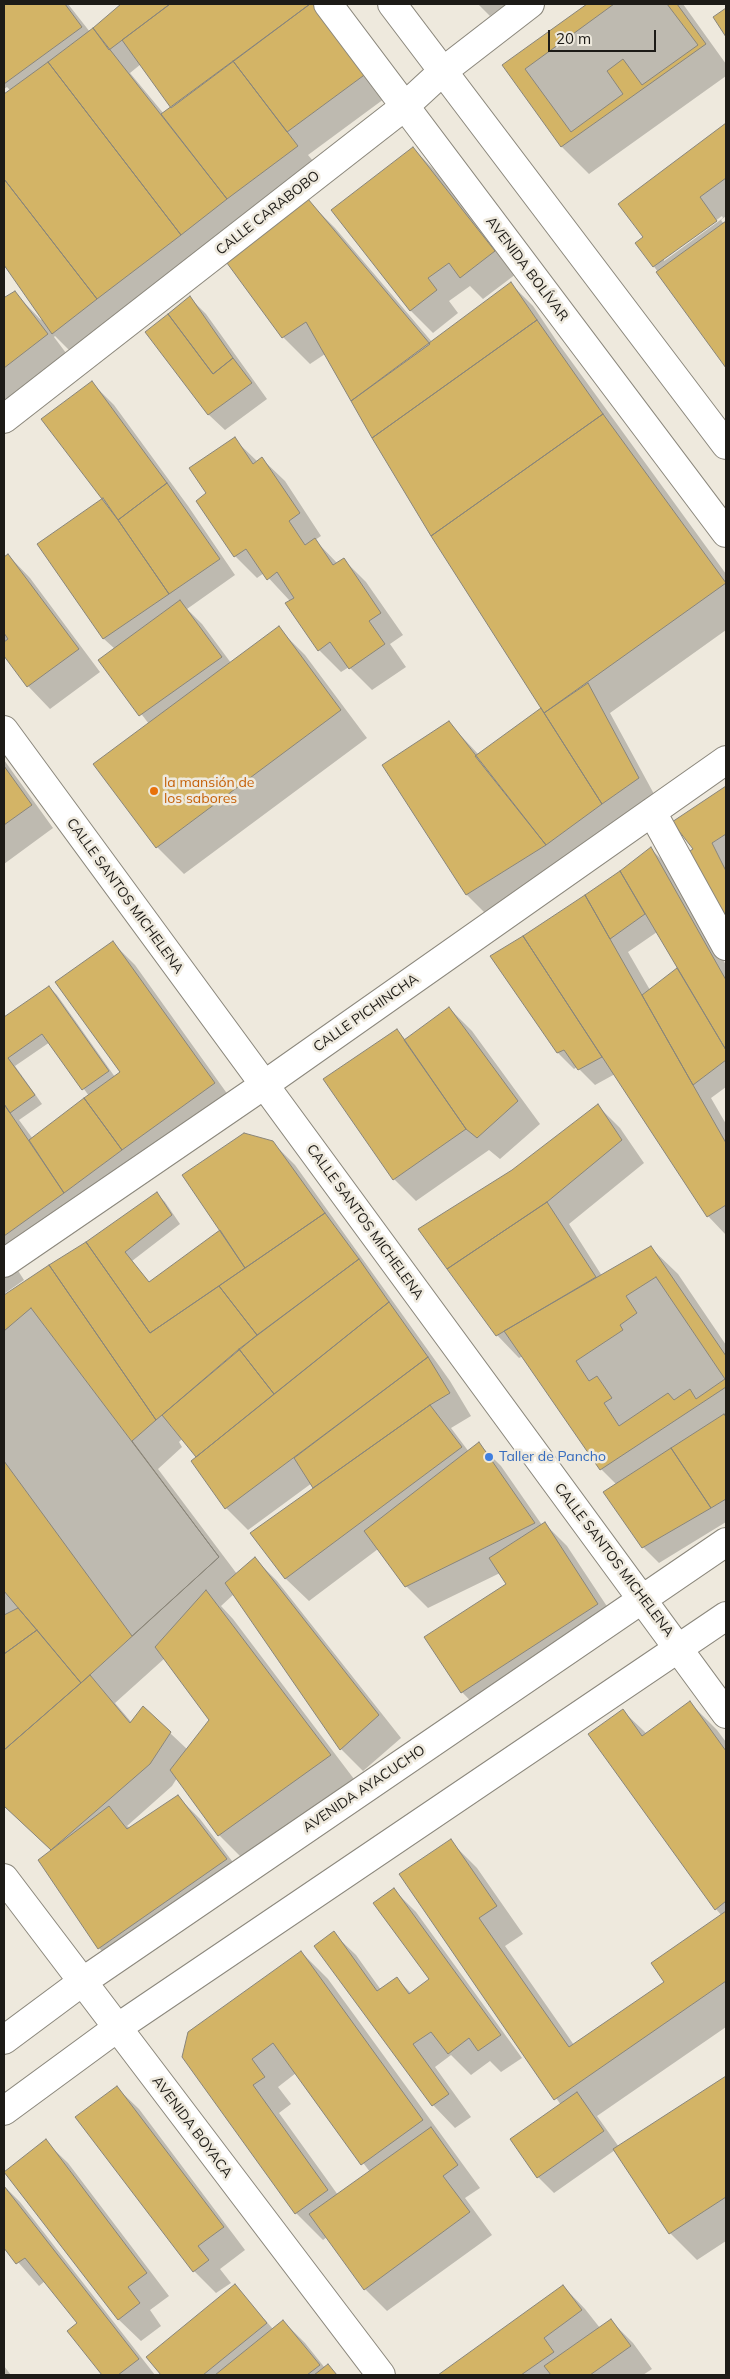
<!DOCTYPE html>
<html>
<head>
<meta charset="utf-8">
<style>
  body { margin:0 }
  #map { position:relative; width:730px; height:2379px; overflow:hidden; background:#eee9dd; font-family:Mulish,sans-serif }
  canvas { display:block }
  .frame { position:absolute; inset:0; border:5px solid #1d1b17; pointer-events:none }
  .scale { position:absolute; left:548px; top:30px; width:108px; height:22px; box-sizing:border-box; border:2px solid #1d1b17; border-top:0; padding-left:6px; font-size:15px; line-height:18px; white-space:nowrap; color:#1d1b17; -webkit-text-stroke:4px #eee9dd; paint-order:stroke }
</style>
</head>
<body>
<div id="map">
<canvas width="730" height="2379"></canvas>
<div class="frame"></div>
<div class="scale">20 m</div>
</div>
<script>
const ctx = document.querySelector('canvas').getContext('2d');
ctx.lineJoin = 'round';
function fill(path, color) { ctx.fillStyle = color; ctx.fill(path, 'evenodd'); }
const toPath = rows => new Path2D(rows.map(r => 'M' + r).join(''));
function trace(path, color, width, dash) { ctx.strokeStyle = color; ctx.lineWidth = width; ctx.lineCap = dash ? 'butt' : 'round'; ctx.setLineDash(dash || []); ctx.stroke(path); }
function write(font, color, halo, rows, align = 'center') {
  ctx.font = font + ' Mulish,sans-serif'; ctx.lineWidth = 5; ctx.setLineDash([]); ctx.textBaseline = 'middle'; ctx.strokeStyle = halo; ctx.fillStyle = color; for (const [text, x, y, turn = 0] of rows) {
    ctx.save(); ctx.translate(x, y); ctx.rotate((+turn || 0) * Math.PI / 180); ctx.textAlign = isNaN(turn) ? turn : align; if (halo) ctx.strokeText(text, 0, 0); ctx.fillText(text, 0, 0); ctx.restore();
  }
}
fill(toPath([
  [4,4,68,4,90,32,123,4,322,4,388,96,308,155,319,168,75,356,55,336,54,337,69,357,4,407,4,297,6,298,14,292,41,320,42,319,4,263,4,96,11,91,7,87,4,89],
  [141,64,173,108,164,114,130,73],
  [478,4,506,4,490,16],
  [589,4,683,4,726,64,726,76,589,174,562,147,504,65],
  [726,125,726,216,721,220,724,224,726,223,726,366,637,243,644,237,620,204],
  [722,216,723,218,664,261,664,258],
  [413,148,435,171,516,274,483,299,470,286,449,301,458,313,433,333,411,311],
  [308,201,335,228,432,342,511,284,533,306,558,343,726,574,726,630,610,713,654,794,618,819,623,826,489,917,467,895,384,766,449,723,479,755,543,709,325,354,310,364,283,337],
  [190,298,206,314,267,399,225,430,209,415,147,332],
  [92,383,114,405,188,506,235,575,187,609,202,624,231,663,278,628,305,655,367,738,184,874,157,847,149,724,100,660,115,649,104,639,39,544,105,498],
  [234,439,258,462,262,459,285,481,321,536,315,540,338,564,344,560,366,582,403,635,390,644,406,667,372,690,349,667,341,672,319,650,290,601,264,573,257,578,235,556,208,494],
  [8,555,30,578,100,672,50,709,28,686,4,653,4,558],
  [4,760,53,828,4,864],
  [726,787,726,921,694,849,674,822],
  [651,849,673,871,726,965,726,1087,711,1098,726,1124,726,1235,708,1216,615,1074,595,1085,577,1067,574,1069,558,1053,523,937,586,897],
  [657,932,681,974,677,969,650,990,628,952],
  [113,943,135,965,236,1106,15,1266,24,1280,4,1294,4,1019,49,987,57,995,115,1077,122,1072],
  [50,1042,89,1096,33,1139,19,1120,42,1104,15,1066],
  [449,1008,472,1031,540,1124,500,1159,489,1150,416,1201,394,1179,396,1030,406,1040],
  [598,1106,620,1128,644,1163,569,1224,602,1276,650,1247,678,1274,726,1345,726,1522,659,1563,643,1547,617,1485,601,1469,523,1356,519,1358,497,1335,513,1171],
  [272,1142,295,1165,450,1381,471,1416,451,1428,469,1452,479,1444,501,1466,542,1525,545,1524,567,1546,620,1626,484,1715,462,1692,507,1584,500,1573,428,1608,406,1586,378,1549,309,1601,286,1579,252,1533,315,1488,312,1483,248,1530,226,1508,198,1457,183,1438,179,1442,182,1447,158,1469,237,1574,255,1559,277,1581,401,1738,363,1771,341,1749,234,1594,221,1606,233,1619,357,1783,246,1862,219,1835,177,1778,172,1786,127,1826,130,1828,178,1797,200,1819,248,1882,121,1971,99,1948,52,1851,4,1806,4,1297,86,1244,157,1194,165,1202,180,1224,132,1261,150,1283,220,1232],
  [165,1658,211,1720,188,1750,170,1733,132,1723,115,1703],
  [690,1703,717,1730,726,1742,726,2027,597,2116,619,2147,726,2077,726,2241,697,2260,670,2233,615,2150,554,2193,538,2177,561,2105,401,1875,450,1841,477,1868,523,1934,505,1946,574,2045,666,1982,722,1916,716,1909,623,1711,647,1734],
  [394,1890,416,1912,522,2058,501,2072,490,2061,471,2075,451,2055,435,2067,471,2117,455,2128,433,2105,333,1933,356,1955,381,1990,397,1979,411,1993,431,1979],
  [301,1952,328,1979,480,2188,465,2198,492,2235,387,2311,365,2289,327,2237,323,2240,296,2213,183,2057],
  [296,2073,370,2172,338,2195,279,2113,291,2104,278,2087],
  [116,2087,139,2109,245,2250,220,2269,231,2283,216,2293,194,2271],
  [45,2141,68,2163,169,2296,150,2310,161,2326,141,2341,118,2319],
  [4,2186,20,2202,155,2375,103,2375,69,2331,79,2323,45,2281,39,2286,4,2246],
  [235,2286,273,2329,283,2321,305,2343,325,2368,328,2366,337,2375,162,2375,147,2357],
  [563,2286,585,2309,600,2328,610,2320,633,2343,652,2369,643,2375,440,2375],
  [4,2366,11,2375,4,2375]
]), '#0003');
const building = toPath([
  [4,4,65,4,82,27,4,84,4,4],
  [121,4,170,4,109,50,93,28,121,4],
  [170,4,310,4,171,108,122,40,170,4],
  [310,4,316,4,367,73,287,132,233,61,310,4],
  [587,4,677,4,706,44,561,147,502,65,587,4],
  [614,4,667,4,698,45,642,85,623,59,607,71,623,94,571,132,525,69,614,4],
  [726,8,726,37,713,17,726,8],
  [93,28,227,199,181,235,48,62,93,28],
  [233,61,298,146,227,199,161,114,233,61],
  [48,62,181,235,97,299,4,179,4,94,48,62],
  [726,123,726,178,700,197,717,221,653,267,635,243,643,237,618,204,726,123],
  [413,147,495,251,460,278,449,263,428,278,437,290,410,311,331,210,413,147],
  [4,179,97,299,52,334,4,265,4,179],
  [308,199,430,344,351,401,306,322,282,338,227,263,308,199],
  [726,221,726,368,656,272,726,221],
  [511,282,537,320,372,438,351,401,511,282],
  [15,291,48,334,4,368,4,296,5,297,15,291],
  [190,296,233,358,213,374,168,314,190,296],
  [168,314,213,374,233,358,252,383,208,415,145,332,168,314],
  [537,320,603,414,431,536,372,438,537,320],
  [92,381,167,483,118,520,41,419,92,381],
  [603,414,726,583,544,713,431,536,603,414],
  [235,437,253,464,262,457,300,513,289,521,305,545,315,538,333,565,344,558,381,613,369,621,385,644,349,669,330,642,318,651,285,603,294,598,277,572,267,580,246,549,234,557,196,501,206,493,189,468,235,437],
  [167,483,220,559,169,594,118,520,167,483],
  [103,498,169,594,103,639,37,544,103,498],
  [8,554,79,649,27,687,4,656,4,642,8,639,4,633,4,557,8,554],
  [180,600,222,657,139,716,98,660,180,600],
  [279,626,341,710,156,848,93,764,279,626],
  [588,683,639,778,602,804,544,713,588,683],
  [541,708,602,804,546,845,475,756,541,708],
  [449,721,546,845,466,895,382,765,449,721],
  [4,766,32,805,4,825,4,766],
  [726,786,726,834,712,843,726,871,726,924,685,854,693,849,672,822,726,786],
  [651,847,726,980,726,1050,620,871,651,847],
  [620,871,645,914,610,939,585,895,620,871],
  [585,895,726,1143,726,1205,707,1217,523,936,585,895],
  [523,936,602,1057,578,1070,564,1050,557,1053,490,956,523,936],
  [113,941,215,1083,122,1150,84,1098,120,1072,55,982,113,941],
  [677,968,726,1050,726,1060,693,1085,642,995,677,968],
  [49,986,109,1071,82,1090,42,1034,8,1058,35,1095,10,1113,4,1104,4,1017,49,986],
  [449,1007,518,1101,477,1138,466,1129,404,1040,449,1007],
  [397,1029,466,1129,393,1180,323,1079,397,1029],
  [84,1098,122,1150,64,1193,29,1140,84,1098],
  [4,1104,64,1193,4,1236,4,1104],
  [598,1104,622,1140,547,1202,447,1269,418,1229,512,1170,598,1104],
  [244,1133,273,1141,325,1213,245,1268,182,1175,244,1133],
  [157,1192,172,1215,125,1252,149,1282,220,1230,245,1268,150,1333,86,1242,157,1192],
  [547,1202,596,1277,496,1336,447,1269,547,1202],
  [325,1213,359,1259,257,1335,219,1286,325,1213],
  [86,1242,150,1333,219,1286,257,1335,156,1420,49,1265,86,1242],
  [651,1246,726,1356,726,1387,600,1470,504,1331,651,1246],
  [359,1259,389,1302,274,1394,239,1349,359,1259],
  [49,1265,156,1420,132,1441,219,1557,81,1683,4,1591,4,1295,49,1265],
  [656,1277,725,1379,696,1399,690,1389,674,1400,668,1393,619,1426,604,1403,612,1398,597,1376,589,1381,576,1361,623,1330,620,1325,637,1313,626,1296,656,1277],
  [389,1302,428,1357,225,1509,191,1461,389,1302],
  [31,1308,219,1557,132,1636,4,1461,4,1331,31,1308],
  [239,1349,274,1394,196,1457,162,1415,239,1349],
  [428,1357,450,1393,430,1405,313,1488,294,1458,428,1357],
  [430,1405,462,1447,285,1579,250,1533,430,1405],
  [724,1414,726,1417,726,1499,711,1508,671,1448,724,1414],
  [479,1442,535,1523,405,1587,364,1531,479,1442],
  [671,1448,711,1508,642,1548,603,1492,671,1448],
  [545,1522,598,1604,461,1693,424,1637,506,1584,489,1558,545,1522],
  [255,1557,379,1715,340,1750,225,1583,255,1557],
  [206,1590,331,1755,218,1836,170,1770,209,1720,155,1647,206,1590],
  [18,1608,37,1630,4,1654,4,1615,18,1608],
  [37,1630,81,1683,4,1750,4,1654,37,1630],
  [90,1675,130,1723,143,1706,171,1732,150,1764,51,1850,4,1806,4,1750,90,1675],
  [690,1701,726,1751,726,1901,715,1910,588,1734,623,1709,642,1736,690,1701],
  [178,1795,227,1859,98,1949,38,1860,109,1806,127,1829,178,1795],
  [451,1839,497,1906,479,1918,569,2047,664,1982,651,1963,726,1911,726,1981,554,2100,399,1874,451,1839],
  [394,1888,501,2035,478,2051,469,2038,448,2054,431,2032,413,2044,449,2094,432,2106,314,1946,334,1931,377,1991,397,1977,409,1994,429,1979,373,1903,394,1888],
  [301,1951,423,2120,361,2165,273,2043,252,2059,265,2077,253,2085,328,2190,295,2214,182,2057,188,2032,301,1951],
  [726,2076,726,2197,669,2234,613,2149,726,2076],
  [117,2086,224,2227,198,2246,209,2260,193,2272,75,2117,117,2086],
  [577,2092,604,2131,537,2178,510,2139,577,2092],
  [431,2127,458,2165,443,2176,470,2212,364,2290,309,2214,431,2127],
  [46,2139,147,2273,128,2287,140,2303,118,2320,4,2172,46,2139],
  [4,2186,139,2359,118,2375,102,2375,67,2331,77,2323,25,2258,16,2264,4,2248,4,2186],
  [235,2284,267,2323,203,2375,161,2375,146,2357,235,2284],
  [563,2285,582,2310,544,2338,554,2352,521,2375,438,2375,563,2285],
  [611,2319,631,2346,590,2375,551,2375,544,2366,611,2319],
  [283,2320,320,2365,307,2375,215,2375,283,2320],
  [328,2364,337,2375,314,2375,328,2364]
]);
fill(building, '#d3b466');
trace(building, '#89857a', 1);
const minor = toPath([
  [4,419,404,107,442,72,530,4],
  [4,730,726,1714],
  [652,812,726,946],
  [4,1263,264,1085,726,760],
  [4,1878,381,2375],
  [4,2040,82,1982,726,1542],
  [4,2111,117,2028,726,1616]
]);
const major = toPath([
  [328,4,726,533],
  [392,4,726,445]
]);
trace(minor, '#8b877c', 30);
trace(major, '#8b877c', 30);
trace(minor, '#fff', 28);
trace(major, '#fff', 28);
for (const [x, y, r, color] of [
  [154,791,5,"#e8710a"],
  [489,1457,5,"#3f7fe0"]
]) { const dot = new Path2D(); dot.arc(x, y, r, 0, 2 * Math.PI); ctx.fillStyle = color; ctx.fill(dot); trace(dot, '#eee9dd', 2); }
write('14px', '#1d1b17', '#eee9dd', [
  ["CALLE CARABOBO",268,213,-38],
  ["AVENIDA BOLÍVAR",527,269,53],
  ["CALLE SANTOS MICHELENA",125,896,54],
  ["CALLE PICHINCHA",366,1013,-35],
  ["CALLE SANTOS MICHELENA",365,1222,54],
  ["CALLE SANTOS MICHELENA",614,1560,53],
  ["AVENIDA AYACUCHO",364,1789,-34],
  ["AVENIDA BOYACA",192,2127,53]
]);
write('14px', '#c56008', '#eee9dd', [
  ["la mansión de",164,783],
  ["los sabores",164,799]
], 'left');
write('14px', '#366cbe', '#eee9dd', [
  ["Taller de Pancho",499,1457]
], 'left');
</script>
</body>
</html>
